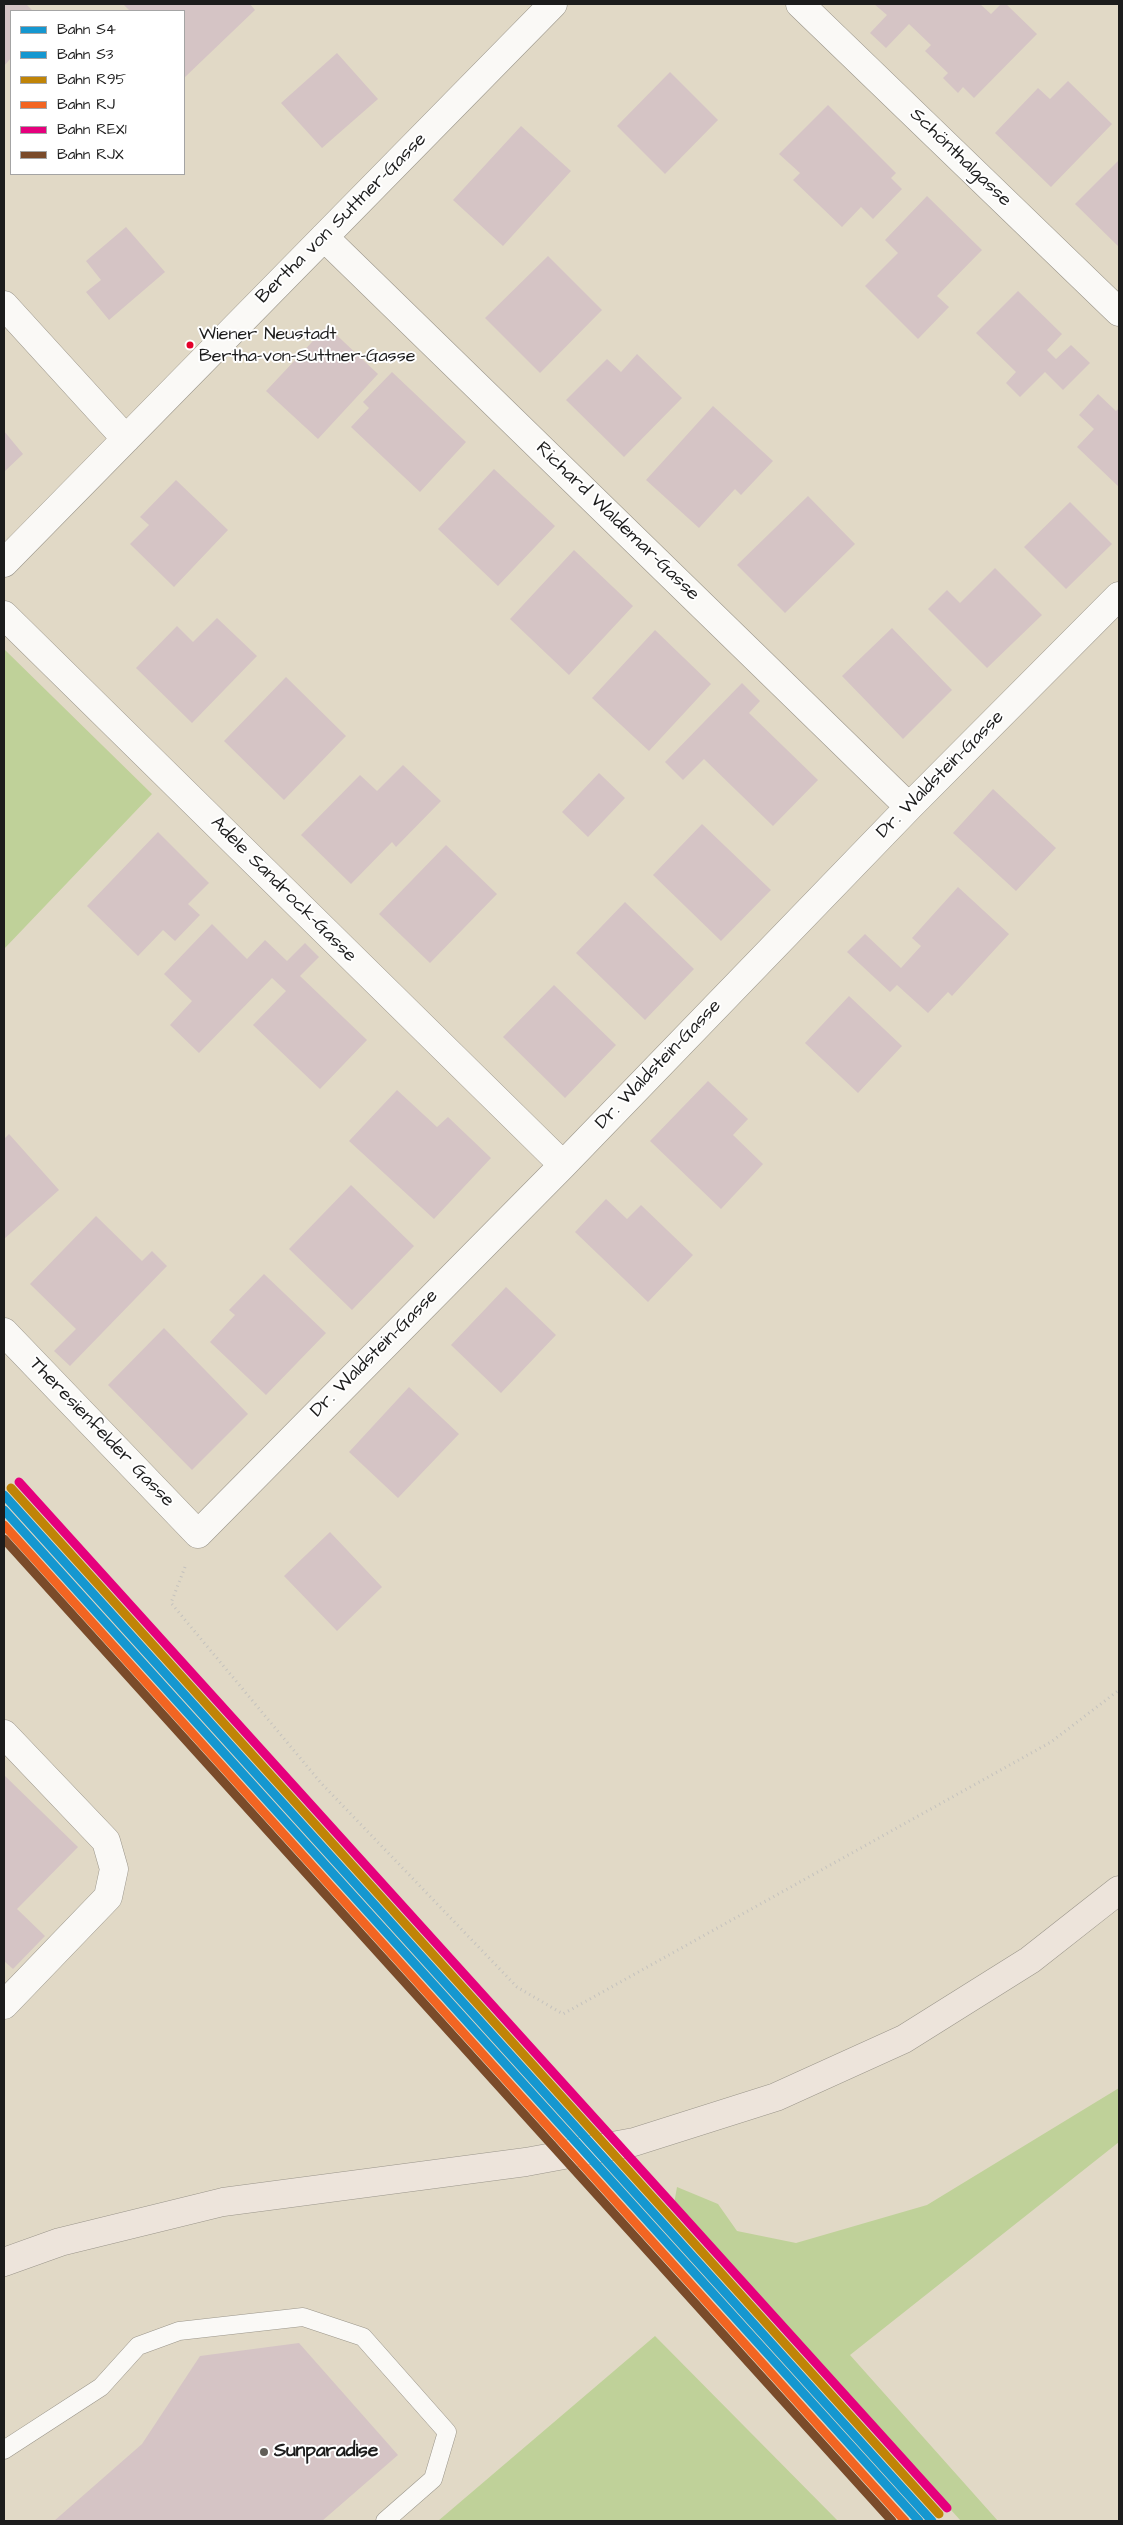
<!DOCTYPE html>
<html>
<head>
<meta charset="utf-8">
<style>
  body { margin:0 }
  #map { position:relative; width:1123px; height:2525px; overflow:hidden; background:#e1d9c6; font-family:"Architects Daughter",sans-serif }
  canvas { display:block }
  .frame { position:absolute; inset:0; border:5px solid #1c1c1c; pointer-events:none }
  .legend { position:absolute; left:10px; top:10px; width:175px; height:165px; box-sizing:border-box; background:#fff; border:1px solid #a4a4a4; margin:0; padding:6px 9px; list-style:none; font-size:15px; color:#1c1c1c }
  .legend li { display:flex; align-items:center; gap:10px; height:25px }
  .legend b { width:25px; border:1px solid #a4a4a4 }
</style>
</head>
<body>
<div id="map">
<canvas width="1123" height="2525"></canvas>
<div class="frame"></div>
<ul class="legend">
<li><b style="height:6px;background:#1597d0"></b>Bahn S4</li>
<li><b style="height:6px;background:#1597d0"></b>Bahn S3</li>
<li><b style="height:6px;background:#c08407"></b>Bahn R95</li>
<li><b style="height:6px;background:#f26522"></b>Bahn RJ</li>
<li><b style="height:6px;background:#e5007d"></b>Bahn REX1</li>
<li><b style="height:6px;background:#7a4b2a"></b>Bahn RJX</li>
</ul>
</div>
<script>
const ctx = document.querySelector('canvas').getContext('2d');
ctx.lineJoin = 'round';
function fill(path, color) { ctx.fillStyle = color; ctx.fill(path, 'evenodd'); }
const toPath = rows => new Path2D(rows.map(r => 'M' + r).join(''));
function trace(path, color, width, dash) { ctx.strokeStyle = color; ctx.lineWidth = width; ctx.lineCap = dash ? 'butt' : 'round'; ctx.setLineDash(dash || []); ctx.stroke(path); }
function write(font, color, halo, rows, align = 'center') {
  ctx.font = font + ' "Architects Daughter",sans-serif'; ctx.lineWidth = 4; ctx.setLineDash([]); ctx.textBaseline = 'middle'; ctx.strokeStyle = halo; ctx.fillStyle = color; for (const [text, x, y, turn = 0] of rows) {
    ctx.save(); ctx.translate(x, y); ctx.rotate((+turn || 0) * Math.PI / 180); ctx.textAlign = isNaN(turn) ? turn : align; if (halo) ctx.strokeText(text, 0, 0); ctx.fillText(text, 0, 0); ctx.restore();
  }
}
fill(toPath([
  [4,649,152,794,4,949],
  [1119,2088,1119,2142,850,2355,998,2521,961,2521,674,2204,677,2187,718,2204,737,2231,796,2243,927,2205],
  [655,2336,838,2521,438,2521]
]), '#bfd199');
fill(toPath([
  [4,4,26,4,33,11,11,11,11,58,4,66],
  [123,4,250,4,255,10,184,78,184,11,130,11],
  [874,4,980,4,991,14,1001,4,1006,4,1037,34,974,98,963,87,958,93,943,78,948,73,925,51,931,45,909,24,886,48,870,33,887,15],
  [337,53,378,99,322,148,281,103],
  [670,72,718,120,665,174,617,126],
  [1068,81,1112,124,1051,187,995,133,1038,88,1050,99],
  [828,105,896,173,891,178,902,189,873,219,861,207,842,227,793,180,800,173,779,154],
  [521,126,571,171,503,246,453,200],
  [1118,161,1119,162,1119,247,1075,204],
  [927,196,982,250,937,296,949,307,918,339,865,286,898,253,885,240],
  [126,227,165,272,109,320,86,292,101,280,86,261],
  [548,256,602,310,540,373,485,318],
  [1018,291,1062,334,1047,350,1056,359,1071,345,1090,363,1063,390,1045,372,1020,397,1006,383,1016,372,976,333],
  [327,326,378,374,318,439,266,391],
  [637,354,682,398,624,457,566,400,607,359,621,372],
  [392,372,466,442,420,492,351,427,369,408,363,402],
  [1098,394,1116,411,1119,408,1119,487,1077,447,1094,429,1079,415],
  [713,406,773,461,741,495,735,489,699,528,646,480],
  [4,431,23,454,4,472],
  [494,469,555,526,498,586,438,529],
  [176,480,228,530,174,587,130,544,149,525,140,517],
  [808,496,855,544,785,613,737,565],
  [1070,502,1112,544,1066,589,1024,547],
  [574,550,633,606,569,675,510,619],
  [995,568,1042,615,987,668,928,609,947,590,960,603],
  [217,618,257,656,192,723,136,668,177,626,193,642],
  [892,628,952,690,903,739,842,676],
  [655,630,711,684,649,751,592,698],
  [286,677,346,736,284,800,224,741],
  [742,683,760,701,749,713,818,780,773,826,704,759,683,780,665,762],
  [403,765,441,801,396,847,392,842,351,884,301,835,360,775,377,791],
  [599,773,625,798,588,837,562,812],
  [993,789,1056,848,1016,891,953,833],
  [702,824,771,890,721,941,653,875],
  [158,832,209,883,188,904,200,915,175,941,163,930,138,956,87,906],
  [446,845,497,894,430,963,379,914],
  [958,887,1009,934,952,996,948,992,928,1013,897,985,890,992,847,952,865,934,901,968,921,946,912,938],
  [625,902,694,969,645,1020,576,953],
  [212,924,247,959,265,940,287,961,305,943,319,957,300,976,367,1040,320,1089,253,1025,286,991,272,978,199,1053,170,1025,192,1001,164,974],
  [554,985,616,1045,565,1098,503,1037],
  [849,996,902,1046,858,1093,805,1043],
  [708,1081,748,1119,733,1135,763,1164,721,1209,650,1141],
  [397,1090,437,1127,448,1117,491,1158,434,1219,349,1141],
  [9,1134,59,1190,4,1239,4,1139],
  [351,1185,414,1246,352,1310,289,1249],
  [606,1199,627,1219,641,1205,693,1255,648,1302,575,1232],
  [96,1216,142,1261,152,1251,167,1266,70,1366,54,1351,76,1329,30,1284],
  [264,1274,326,1333,266,1395,210,1342,235,1315,229,1310],
  [506,1287,556,1335,501,1393,451,1345],
  [164,1328,248,1414,192,1470,108,1385],
  [409,1387,459,1434,398,1498,349,1452],
  [330,1532,382,1587,337,1631,284,1576],
  [4,1775,78,1847,17,1909,45,1936,13,1969,4,1961],
  [299,2343,398,2455,322,2521,54,2521,142,2444,200,2356]
]), '#d5c4c5');
const lane = toPath([
  [4,2450,101,2387,138,2346,179,2331,303,2317,363,2337,447,2432,433,2479,385,2521]
]);
const street = toPath([
  [800,4,1119,312],
  [324,237,909,807],
  [4,305,126,439],
  [4,563,553,4],
  [4,615,563,1165],
  [4,1332,198,1534,563,1165,909,807,1119,596],
  [4,1734,106,1841,114,1869,108,1897,4,2005]
]);
const primary = toPath([
  [4,2262,60,2242,223,2202,526,2162,634,2142,776,2097,904,2039,1030,1960,1119,1890]
]);
trace(lane, '#9a958a', 19);
trace(street, '#9a958a', 29);
trace(primary, '#9a958a', 29);
trace(toPath([
  [185,1567,171,1603,321,1783,517,1987,563,2014,1051,1742,1119,1690]
]), '#c4c2be', 3, [1, 4]);
trace(lane, '#faf9f6', 18);
trace(street, '#faf9f6', 28);
trace(primary, '#ede4db', 28);
trace(toPath([
  [4,1495,932,2521]
]), '#1597d0', 9);
trace(toPath([
  [4,1510,919,2521]
]), '#1597d0', 9);
trace(toPath([
  [11,1488,939,2514]
]), '#c08407', 9);
trace(toPath([
  [4,1525,905,2521]
]), '#f26522', 9);
trace(toPath([
  [19,1482,947,2508]
]), '#e5007d', 9);
trace(toPath([
  [4,1539,892,2521]
]), '#7a4b2a', 9);
for (const [x, y, r, color] of [
  [190,345,4.5,"#e4002b"],
  [264,2452,5,"#615e58"]
]) { const dot = new Path2D(); dot.arc(x, y, r, 0, 2 * Math.PI); ctx.fillStyle = color; ctx.fill(dot); trace(dot, '#fff', 2); }
write('18px', '#1c1c1c', '#fff', [
  ["Wiener Neustadt",199,335],
  ["Bertha-von-Suttner-Gasse",199,357]
], 'left');
write('19px', '#1c1c1c', '#fff', [
  ["Schönthalgasse",960,158,44],
  ["Bertha von Suttner-Gasse",342,219,-45],
  ["Richard Waldemar-Gasse",617,522,44],
  ["Dr. Waldstein-Gasse",941,775,-45],
  ["Adele Sandrock-Gasse",283,890,45],
  ["Dr. Waldstein-Gasse",659,1065,-46],
  ["Dr. Waldstein-Gasse",375,1354,-45],
  ["Theresienfelder Gasse",101,1433,46]
]);
write('bold 19px', '#1c1c1c', '#fff', [
  ["Sunparadise",274,2452]
], 'left');
</script>
</body>
</html>
